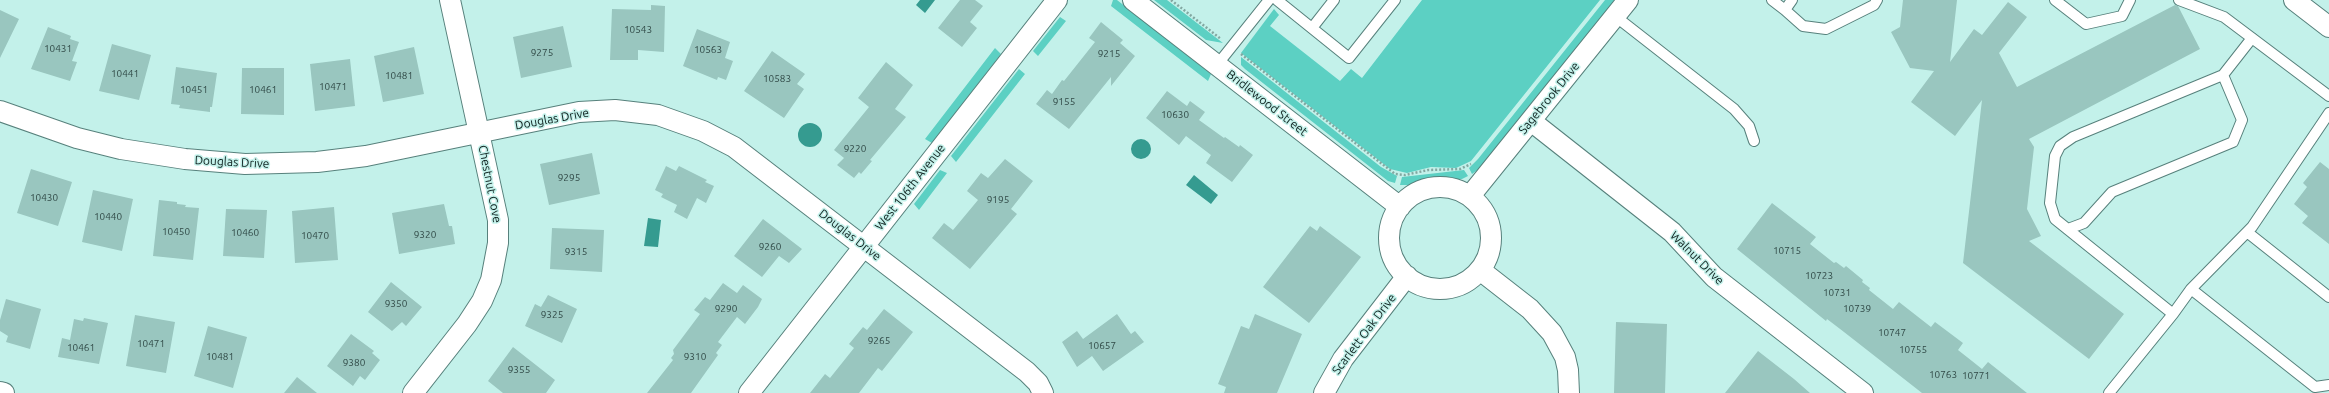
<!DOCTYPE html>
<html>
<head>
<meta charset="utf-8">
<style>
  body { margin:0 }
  canvas { display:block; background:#c3f1ea }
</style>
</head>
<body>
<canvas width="2329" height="393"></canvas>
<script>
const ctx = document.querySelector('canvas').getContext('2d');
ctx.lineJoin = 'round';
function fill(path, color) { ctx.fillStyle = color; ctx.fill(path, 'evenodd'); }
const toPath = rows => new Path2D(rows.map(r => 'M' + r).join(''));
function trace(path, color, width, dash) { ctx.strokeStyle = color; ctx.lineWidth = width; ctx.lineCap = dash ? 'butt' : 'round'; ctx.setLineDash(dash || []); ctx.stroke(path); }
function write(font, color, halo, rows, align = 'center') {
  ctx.font = font + ' Ubuntu,sans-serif'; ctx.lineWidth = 3; ctx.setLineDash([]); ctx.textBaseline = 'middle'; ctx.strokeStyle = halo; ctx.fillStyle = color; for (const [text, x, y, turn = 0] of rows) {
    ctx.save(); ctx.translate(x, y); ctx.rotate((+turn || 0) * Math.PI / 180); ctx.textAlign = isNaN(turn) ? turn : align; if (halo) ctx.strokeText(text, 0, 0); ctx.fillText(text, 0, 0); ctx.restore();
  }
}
fill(toPath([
  [1113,0,1117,0,1211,74,1208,81,1111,6],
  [1154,0,1167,0,1223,43,1206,40],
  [1422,0,1600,0,1471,161,1456,168,1431,167,1407,173,1390,169,1241,53,1274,9,1279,15,1270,26,1340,81,1351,69,1362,78],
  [1605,0,1615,0,1483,166,1472,174,1469,168,1478,159],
  [1060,17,1066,21,1038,56,1033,51],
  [995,48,1001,54,932,143,925,139],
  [1241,57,1381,167,1397,176,1395,183,1388,181,1245,69,1241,65],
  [1019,69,1025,74,956,162,951,156],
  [940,170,947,173,919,210,914,204],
  [1464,170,1468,176,1462,179,1440,179,1411,185,1400,185,1402,177]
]), '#5cd0c3');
fill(toPath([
  [920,0,935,0,925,13,916,5],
  '798 135a12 12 0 1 1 24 0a12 12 0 1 1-24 0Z',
  '1131 149a10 10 0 1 1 20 0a10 10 0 1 1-20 0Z',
  [1194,175,1218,195,1211,204,1186,185],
  [648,218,661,220,658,247,644,246]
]), '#359b90');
fill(toPath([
  [960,0,975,0,983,6,970,22,977,28,962,47,938,28],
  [1903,0,1957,0,1950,62,1974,29,1982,35,2008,2,2027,17,1999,53,2017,87,2175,5,2178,6,2200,49,2029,139,2034,147,2027,209,2041,236,2029,241,2124,314,2089,359,1963,263,1982,100,1955,136,1911,102,1934,71,1910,68,1891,32,1900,27],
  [651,5,665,6,664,52,638,50,638,60,610,60,612,9,651,10],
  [0,10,19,19,0,58],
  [1101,22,1123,40,1120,43,1135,56,1111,86,1111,77,1069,129,1036,104,1047,90,1052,94,1062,80,1064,81,1095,42,1089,38],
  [563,26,572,67,521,78,513,37],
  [48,27,71,36,70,39,79,42,72,61,77,62,70,81,31,69],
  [697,29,730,42,725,58,733,61,726,80,718,77,717,80,683,66],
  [112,44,151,55,139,100,99,91],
  [414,47,424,94,383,102,374,56],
  [772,51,805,74,797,84,804,89,784,118,744,91],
  [350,59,355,106,315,111,310,64],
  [886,62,913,85,895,109,906,117,870,160,872,161,861,174,859,172,854,178,837,165,844,158,834,150,869,107,858,98],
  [176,67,217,73,212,107,210,107,210,112,179,108,180,105,171,104],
  [242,68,284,68,284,115,241,114],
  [1167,91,1187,106,1190,101,1205,112,1199,120,1224,138,1225,137,1239,147,1240,145,1253,155,1232,182,1206,163,1211,155,1186,136,1179,145,1146,118],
  [592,153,600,194,549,205,540,164],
  [1005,159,1033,181,1011,209,1017,214,970,269,932,238,944,223,953,230,978,200,967,191,981,173,988,178],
  [2320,162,2329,169,2329,244,2302,223,2308,216,2294,204,2307,187,2303,183],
  [666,166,676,171,679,166,707,180,705,182,714,186,706,203,697,198,687,219,674,212,677,205,661,197,663,194,655,190],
  [31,169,72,182,58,226,17,213],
  [93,190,133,199,122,251,82,242],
  [159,200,177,202,177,204,186,205,185,207,199,208,193,260,153,256],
  [1772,203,1816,237,1810,244,1834,263,1836,262,1844,268,1846,266,1863,280,1862,282,1870,288,1869,290,1893,309,1899,302,1931,327,1935,322,1963,343,1958,350,1972,361,1982,369,1988,362,2027,393,1922,393,1844,332,1827,319,1826,321,1737,249],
  [444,204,449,226,452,226,455,244,399,254,392,213],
  [334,207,338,260,295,263,292,211],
  [226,209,267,210,264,258,223,256],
  [763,219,802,249,789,263,779,256,762,277,734,256],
  [1310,226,1317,231,1320,226,1361,257,1309,323,1263,287],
  [552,228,604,230,602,272,550,269],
  [391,282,422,307,406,326,402,322,392,331,368,312],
  [723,283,737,293,743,285,762,299,758,307,745,324,737,317,718,342,722,345,716,353,718,355,691,393,647,393,673,360,671,358,674,354,673,350,700,314,694,310,705,297,710,300],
  [548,295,577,309,562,343,525,326,535,304,541,307],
  [6,299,41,309,30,349,6,342,8,336,0,331,0,320],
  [884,309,913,332,882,371,878,368,859,393,810,393,825,374,830,378,854,348,849,344,863,327,867,330],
  [1117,314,1131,334,1135,331,1144,342,1103,371,1092,356,1077,367,1062,342,1077,331,1083,339],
  [1255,314,1302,334,1277,393,1224,393,1226,387,1218,384,1232,349,1241,326,1249,329],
  [135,315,175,322,166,373,126,366],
  [84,318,108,323,99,364,58,357,62,338,70,340,74,319,83,321],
  [1616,322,1667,324,1665,393,1614,393],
  [208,326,247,337,233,388,194,376],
  [351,334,374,351,372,353,380,360,365,380,360,376,353,386,327,366],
  [513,347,555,380,546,393,503,393,488,381],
  [1758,351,1794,379,1810,393,1725,393],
  [297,377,317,393,284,393]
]), '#99c6bf');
const service = toPath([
  [1277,0,1349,58,1395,0],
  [1772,0,1785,10,1792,0],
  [2055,0,2086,24,2122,16,2130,0],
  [2179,0,2224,17,2329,96],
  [1785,10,1803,26,1826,29,1874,5,1877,0],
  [1615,16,1734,109,1749,126,1754,141],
  [1312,28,1334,0],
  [2252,38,2223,75,2073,137,2060,146,2055,156,2050,203,2055,219,2173,314,2191,289,2252,227,2329,113],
  [1217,65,1269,0],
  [2068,229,2084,223,2112,192,2233,142,2242,120,2223,75],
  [2247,232,2329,297],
  [2191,289,2315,387,2329,385],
  [2109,393,2173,314]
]);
const minor = toPath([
  [1133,0,1400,207],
  [2294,0,2329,27],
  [0,111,77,138,121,149,185,159,245,164,317,162,366,156,579,112,615,110,658,115,703,131,734,147,1027,372,1038,383,1043,393],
  [1531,121,1672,232,1714,277,1863,393],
  '1389 238a51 51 0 1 1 102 0a51 51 0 1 1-102 0Z',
  [1470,196,1628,0],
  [1480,270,1530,309,1552,333,1565,357,1568,370,1569,393],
  [0,392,4,393],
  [413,393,467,324,482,301,491,280,498,243,498,220,450,0],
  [749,393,1057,0],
  [1324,393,1343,359,1407,276]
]);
trace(service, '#57817c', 12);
trace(minor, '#57817c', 22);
trace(toPath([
  [1171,0,1221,39],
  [1241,54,1395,174,1405,175,1428,170,1460,169,1471,164]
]), '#83a7a1', 2.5, [2, 2]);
trace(service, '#fff', 10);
trace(minor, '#fff', 20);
write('10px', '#304946', null, [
  ["10543",638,30],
  ["10431",58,49],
  ["10563",708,50],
  ["9275",542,53],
  ["9215",1109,54],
  ["10441",125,74],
  ["10481",399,76],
  ["10583",777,79],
  ["10471",333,87],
  ["10451",194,90],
  ["10461",263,90],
  ["9155",1064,102],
  ["10630",1175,115],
  ["9220",855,149],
  ["9295",569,178],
  ["10430",44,198],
  ["9195",998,200],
  ["10440",108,217],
  ["10450",176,232],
  ["10460",245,233],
  ["9320",425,235],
  ["10470",315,236],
  ["9260",770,247],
  ["10715",1787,251],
  ["9315",576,252],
  ["10723",1819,276],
  ["10731",1837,293],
  ["9350",396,304],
  ["9290",726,309],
  ["10739",1857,309],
  ["9325",552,315],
  ["10747",1892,333],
  ["9265",879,341],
  ["10471",151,344],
  ["10657",1102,346],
  ["10461",81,348],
  ["10755",1913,350],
  ["10481",220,357],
  ["9310",695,357],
  ["9380",354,363],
  ["9355",519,370],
  ["10763",1943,375],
  ["10771",1976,376]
]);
write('12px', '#0d1f1d', '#c3f1ea', [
  ["Sagebrook Drive",1549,98,-51],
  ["Bridlewood Street",1267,103,38],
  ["Douglas Drive",552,119,-10],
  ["Douglas Drive",232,162,3],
  ["Chestnut Cove",490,184,79],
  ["West 106th Avenue",910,187,-52],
  ["Douglas Drive",850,235,38],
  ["Walnut Drive",1697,258,45],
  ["Scarlett Oak Drive",1364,334,-53]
]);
</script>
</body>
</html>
